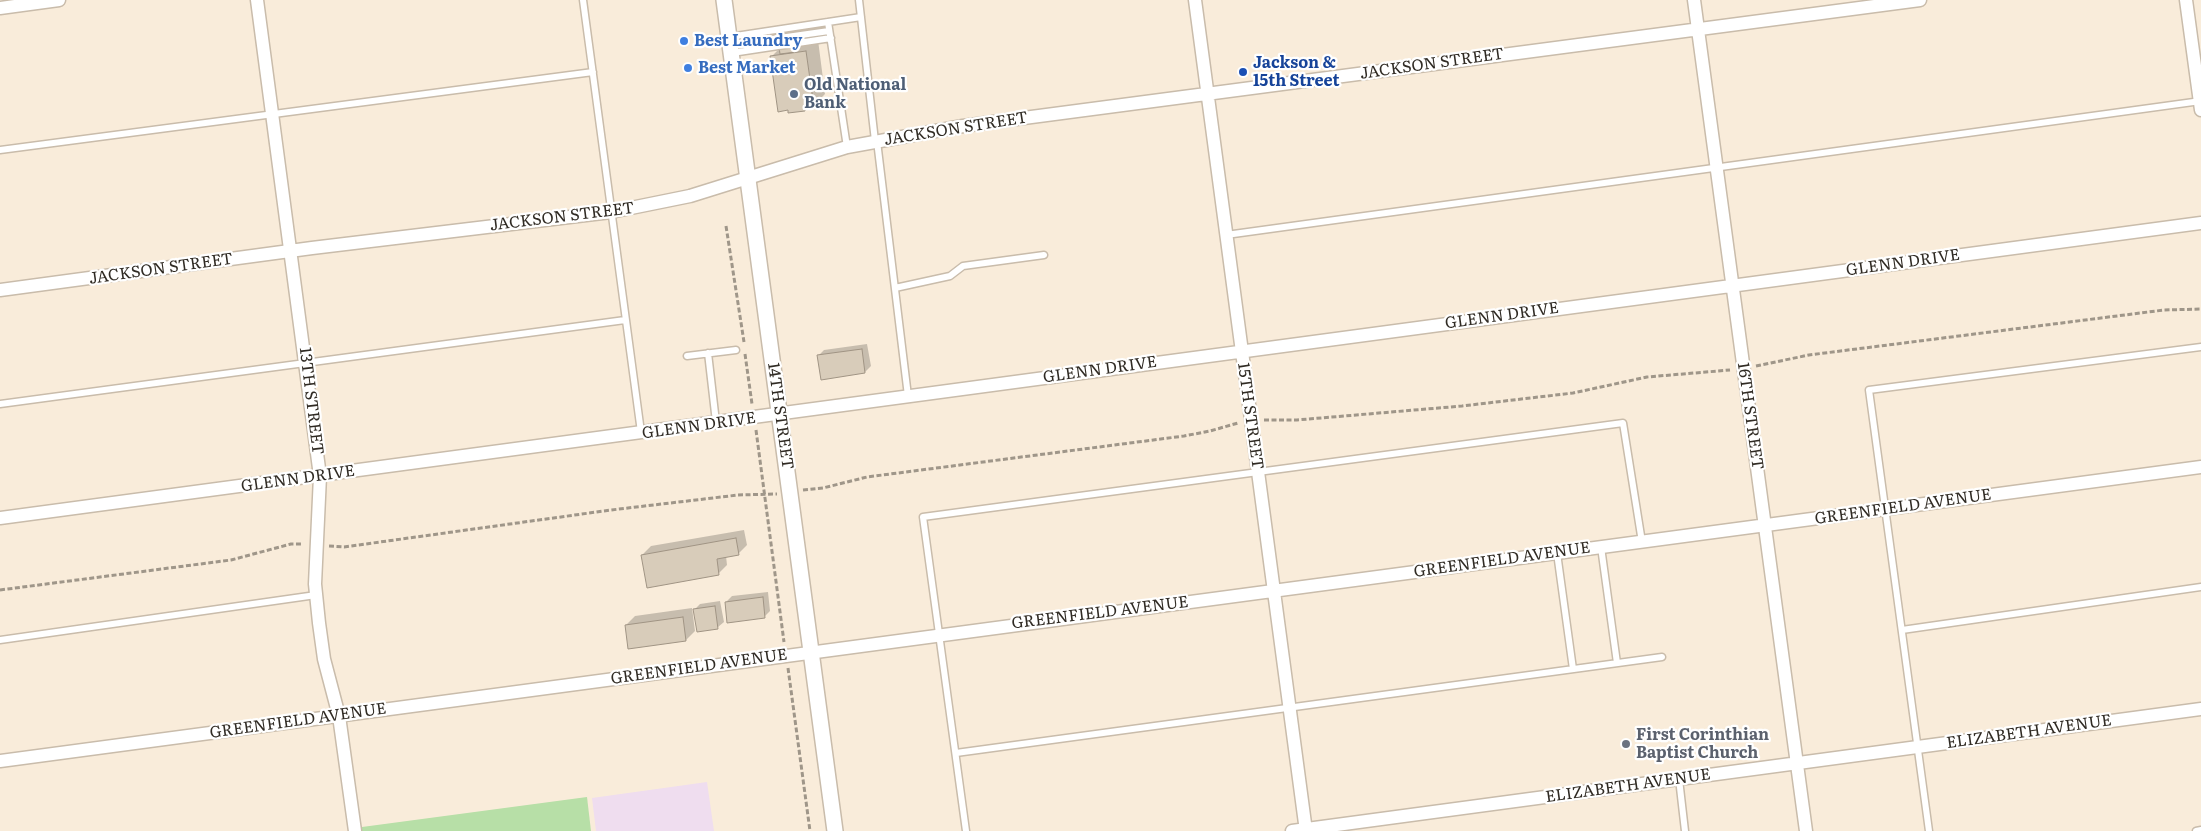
<!DOCTYPE html>
<html>
<head>
<meta charset="utf-8">
<style>
  body { margin:0 }
  canvas { display:block; background:#f9ecda }
</style>
</head>
<body>
<canvas width="2201" height="831"></canvas>
<script>
const ctx = document.querySelector('canvas').getContext('2d');
ctx.lineJoin = 'round';
function fill(path, color) { ctx.fillStyle = color; ctx.fill(path, 'evenodd'); }
const toPath = rows => new Path2D(rows.map(r => 'M' + r).join(''));
function trace(path, color, width, dash) { ctx.strokeStyle = color; ctx.lineWidth = width; ctx.lineCap = dash ? 'butt' : 'round'; ctx.setLineDash(dash || []); ctx.stroke(path); }
function write(font, color, halo, rows, align = 'center') {
  ctx.font = font + ' Literata,serif'; ctx.lineWidth = 4.5; ctx.setLineDash([]); ctx.textBaseline = 'middle'; ctx.strokeStyle = halo; ctx.fillStyle = color; for (const [text, x, y, turn = 0] of rows) {
    ctx.save(); ctx.translate(x, y); ctx.rotate((+turn || 0) * Math.PI / 180); ctx.textAlign = isNaN(turn) ? turn : align; if (halo) ctx.strokeText(text, 0, 0); ctx.fillText(text, 0, 0); ctx.restore();
  }
}
fill(toPath([
  [707,782,714,831,596,831,592,798]
]), '#efddef');
fill(toPath([
  [587,797,591,831,359,831,362,827]
]), '#b7dfa7');
fill(toPath([
  [795,29,797,42,818,40,825,94,813,106,808,106,805,110,772,56,781,47,779,33,781,31],
  [867,344,871,366,865,372,818,356,824,350],
  [744,530,747,545,738,554,726,556,727,565,719,573,642,555,651,546],
  [768,592,770,611,764,617,726,602,732,596],
  [720,601,724,622,718,627,698,631,694,610,700,604],
  [692,608,695,631,686,640,626,625,635,616]
]), '#0003');
const building = toPath([
  [793,31,796,52,780,54,777,33,793,31],
  [806,51,814,107,805,108,805,111,788,113,788,110,778,112,770,56,806,51],
  [862,349,865,373,821,380,817,355,862,349],
  [736,538,739,555,717,559,719,575,647,588,641,555,736,538],
  [763,597,765,618,727,623,725,602,763,597],
  [715,606,718,629,697,632,693,609,715,606],
  [683,617,686,641,628,649,625,625,683,617]
]);
fill(building, '#d8ccba');
trace(building, '#a09484', 1);
const service = toPath([
  [583,0,641,432],
  [859,0,875,141],
  [828,22,847,147],
  [729,37,861,17],
  [730,45,829,31],
  [732,53,831,38],
  [877,141,908,396],
  [0,150,593,72],
  [1226,235,2201,101],
  [895,288,950,276,963,266,1044,255],
  [708,353,716,422],
  [687,356,736,350],
  [0,404,625,320],
  [1601,547,1617,663],
  [1557,553,1573,669],
  [1902,630,2201,587],
  [0,640,316,595],
  [956,753,1662,657],
  [1679,779,1685,831],
  [966,831,923,517,1623,423,1642,542],
  [1929,831,1869,390,2201,347],
  [2196,831,2201,830]
]);
const minor = toPath([
  [257,0,320,476,315,584,319,623,324,659,339,716,355,831],
  [1195,0,1306,831],
  [1694,0,1806,831],
  [2186,0,2201,110],
  [0,8,59,0],
  [0,290,312,248,611,212,690,196,847,147,963,126,1920,0],
  [0,518,2201,223],
  [0,761,2201,467],
  [1292,831,2201,709]
]);
const tertiary = toPath([
  [724,0,835,831]
]);
trace(service, '#c9bcab', 9);
trace(minor, '#c9bcab', 15);
trace(tertiary, '#c9bcab', 18);
trace(toPath([
  [726,226,744,342],
  [745,354,752,404],
  [1756,366,1809,355,2164,310,2201,309],
  [1264,420,1297,420,1462,406,1573,393,1647,377,1730,370],
  [756,430,784,642],
  [803,490,823,488,867,477,1184,436,1210,431,1238,423],
  [329,546,344,547,611,510,738,495,777,494],
  [0,590,231,560,291,544,303,544],
  [788,668,810,831]
]), '#9f9689', 3, [5, 2.5]);
trace(service, '#fff', 6);
trace(minor, '#fff', 12);
trace(tertiary, '#fff', 15);
for (const [x, y, r, color] of [
  [684,41,5,"#3f7fe0"],
  [688,68,5,"#3f7fe0"],
  [1243,72,5,"#1a4fb4"],
  [794,94,5,"#5c6f8a"],
  [1626,744,5,"#6b7280"]
]) { const dot = new Path2D(); dot.arc(x, y, r, 0, 2 * Math.PI); ctx.fillStyle = color; ctx.fill(dot); trace(dot, '#fff', 2); }
write('bold 16px', '#366cbe', '#fff', [
  ["Best Laundry",694,41],
  ["Best Market",698,68]
], 'left');
write('bold 16px', '#164399', '#fff', [
  ["Jackson &",1253,63],
  ["15th Street",1253,81]
], 'left');
write('16px', '#302b24', '#fff', [
  ["JACKSON STREET",1432,64,-8],
  ["JACKSON STREET",956,129,-9],
  ["JACKSON STREET",562,217,-7],
  ["GLENN DRIVE",1903,263,-8],
  ["JACKSON STREET",161,269,-8],
  ["GLENN DRIVE",1502,316,-8],
  ["GLENN DRIVE",1100,370,-8],
  ["13TH STREET",311,401,83],
  ["14TH STREET",780,416,82],
  ["15TH STREET",1250,416,82],
  ["16TH STREET",1750,416,82],
  ["GLENN DRIVE",699,426,-8],
  ["GLENN DRIVE",298,479,-8],
  ["GREENFIELD AVENUE",1903,507,-8],
  ["GREENFIELD AVENUE",1502,560,-8],
  ["GREENFIELD AVENUE",1100,613,-7],
  ["GREENFIELD AVENUE",699,667,-8],
  ["GREENFIELD AVENUE",298,721,-8],
  ["ELIZABETH AVENUE",2029,732,-8],
  ["ELIZABETH AVENUE",1628,786,-8]
]);
write('bold 16px', '#4e5e75', '#fff', [
  ["Old National",804,85],
  ["Bank",804,103]
], 'left');
write('bold 16px', '#5b616d', '#fff', [
  ["First Corinthian",1636,735],
  ["Baptist Church",1636,753]
], 'left');
</script>
</body>
</html>
